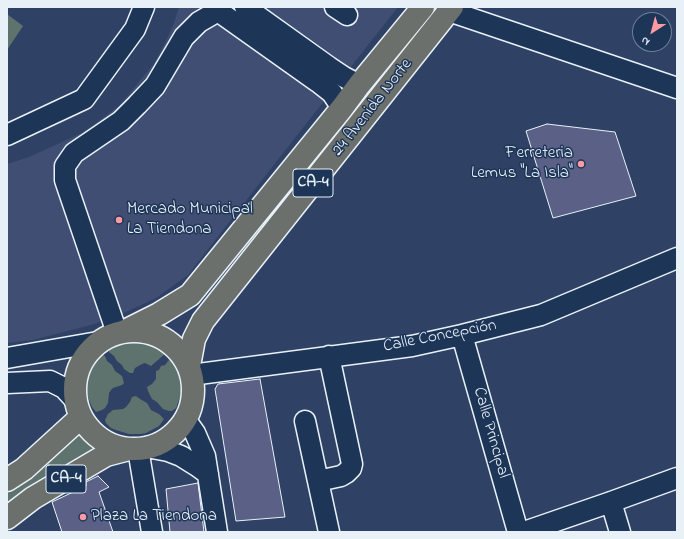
<!DOCTYPE html>
<html>
<head>
<meta charset="utf-8">
<style>
  body { margin:0 }
  #map { position:relative; width:684px; height:539px; overflow:hidden; background:#2f4265; font-family:"Indie Flower",sans-serif }
  canvas { display:block }
  .frame { position:absolute; inset:0; border:8px solid #e8f1f8; pointer-events:none }
  .north { position:absolute; left:632px; top:12px; width:40px; height:40px; box-sizing:border-box; background:#1d3557; border:1px solid #6e8097; border-radius:50%; rotate:216deg; font-size:11px; font-weight:700; line-height:16px; text-align:center; color:#e8f1f8 }
  .north::after { content:''; display:block; margin:auto; width:14px; height:18px; background:#ff9aa2; clip-path:polygon(50% 0,100% 100%,50% 72%,0 100%) }
</style>
</head>
<body>
<div id="map">
<canvas width="684" height="539"></canvas>
<div class="frame"></div>
<div class="north">N</div>
</div>
<script>
const ctx = document.querySelector('canvas').getContext('2d');
ctx.lineJoin = 'round';
function fill(path, color) { ctx.fillStyle = color; ctx.fill(path, 'evenodd'); }
const toPath = rows => new Path2D(rows.map(r => 'M' + r).join(''));
function trace(path, color, width, dash) { ctx.strokeStyle = color; ctx.lineWidth = width; ctx.lineCap = dash ? 'butt' : 'round'; ctx.setLineDash(dash || []); ctx.stroke(path); }
function write(font, color, halo, rows, align = 'center') {
  ctx.font = font + ' "Indie Flower",sans-serif'; ctx.lineWidth = 3; ctx.setLineDash([]); ctx.textBaseline = 'middle'; ctx.strokeStyle = halo; ctx.fillStyle = color; for (const [text, x, y, turn = 0] of rows) {
    ctx.save(); ctx.translate(x, y); ctx.rotate((+turn || 0) * Math.PI / 180); ctx.textAlign = isNaN(turn) ? turn : align; if (halo) ctx.strokeText(text, 0, 0); ctx.fillText(text, 0, 0); ctx.restore();
  }
}
fill(toPath([
  [179,7,398,7,280,157,188,275,156,298,124,313,91,325,33,340,7,343,7,164,29,157,84,132,120,105,153,65,159,55,167,39,174,23]
]), '#3f4e72');
fill(toPath([
  [7,14,23,26,7,50],
  [126,340,139,340,153,344,161,349,166,353,151,366,145,363,142,364,135,368,133,373,130,373,124,369,122,365,117,361,114,356,109,352,109,348,111,347,120,342],
  [101,354,105,356,107,361,112,365,115,371,122,376,124,383,122,385,113,388,111,390,109,393,108,403,105,408,102,410,96,412,92,407,89,400,87,393,87,380,92,366,97,358],
  [171,359,178,371,181,390,180,397,176,408,172,411,169,411,163,409,157,402,152,399,148,391,147,387,152,384,156,379,156,371,159,370,161,366,165,365,168,361],
  [136,396,140,399,147,403,151,410,159,414,164,419,159,426,146,433,140,434,129,434,116,430,111,428,106,423,105,420,108,414,113,410,123,409,126,407,130,402,132,397],
  [77,433,91,446,92,448,92,452,7,509,7,490]
]), '#5f736e');
const building = toPath([
  [547,124,615,132,636,196,553,218,526,131,547,124],
  [260,379,285,517,236,521,215,389,218,384,260,379],
  [98,476,109,487,99,492,113,532,62,532,52,502,86,486,86,482,98,476],
  [198,483,204,532,170,532,166,489,198,483]
]);
fill(building, '#5a6086');
trace(building, '#e8f1f8', 1);
const minor = toPath([
  [245,7,329,67,344,77,359,85],
  [335,7,347,15],
  [218,11,318,82,332,93,342,108],
  [449,11,677,88],
  [7,135,84,99,135,29,144,7],
  [117,333,65,180,65,166,74,153,121,121,137,105,155,86,184,37,199,22,218,11,221,7],
  [462,335,518,532],
  [7,358,98,342],
  [191,375,412,346,462,335,541,315,677,258],
  [7,383,50,381,64,388,75,400],
  [185,419,195,433,205,456,217,532],
  [305,421,329,532],
  [147,447,168,451,181,456,197,466,208,474],
  [138,449,152,532],
  [318,481,341,476,346,473,351,468,352,464,329,356],
  [611,502,620,532],
  [524,532,611,502,677,478]
]);
const major = toPath([
  [125,331,159,314,190,295,342,108,359,85,423,7],
  '75 390a59 59 0 1 1 118 0a59 59 0 1 1-118 0Z',
  [189,366,194,339,203,321,452,7],
  [7,480,24,469,81,417],
  [7,518,33,498,106,455,129,449]
]);
trace(minor, '#e8f1f8', 23);
trace(major, '#e8f1f8', 25);
trace(minor, '#1d3557', 20);
trace(major, '#6b706d', 22);
for (const [x, y, r, color] of [
  [581,164,4,"#ff9aa2"],
  [119,220,4,"#ff9aa2"],
  [83,517,4,"#ff9aa2"]
]) { const dot = new Path2D(); dot.arc(x, y, r, 0, 2 * Math.PI); ctx.fillStyle = color; ctx.fill(dot); trace(dot, '#1d3557', 1.5); }
for (const [x, y, w] of [
  [313,183,40],
  [66,479,40]
]) { const box = new Path2D(); box.roundRect(x - w / 2, y - 14, w, 28, 3); ctx.fillStyle = '#1d3557'; ctx.fill(box); trace(box, '#e8f1f8', 1); }
write('bold 16px', '#e8f1f8', null, [
  ["CA-4",313,183],
  ["CA-4",66,479]
]);
write('17px', '#e8f1f8', '#1d3557', [
  ["24 Avenida Norte",373,108,-52],
  ["Calle Concepción",440,337,-11],
  ["Calle Principal",490,433,74]
]);
write('17px', '#e8f1f8', '#1d3557', [
  ["Ferreteria",573,154,"right"],
  ["Lemus \"La Isla\"",573,174,"right"],
  ["Mercado Municipal",127,210],
  ["La Tiendona",127,230],
  ["Plaza La Tiendona",91,517]
], 'left');
</script>
</body>
</html>
